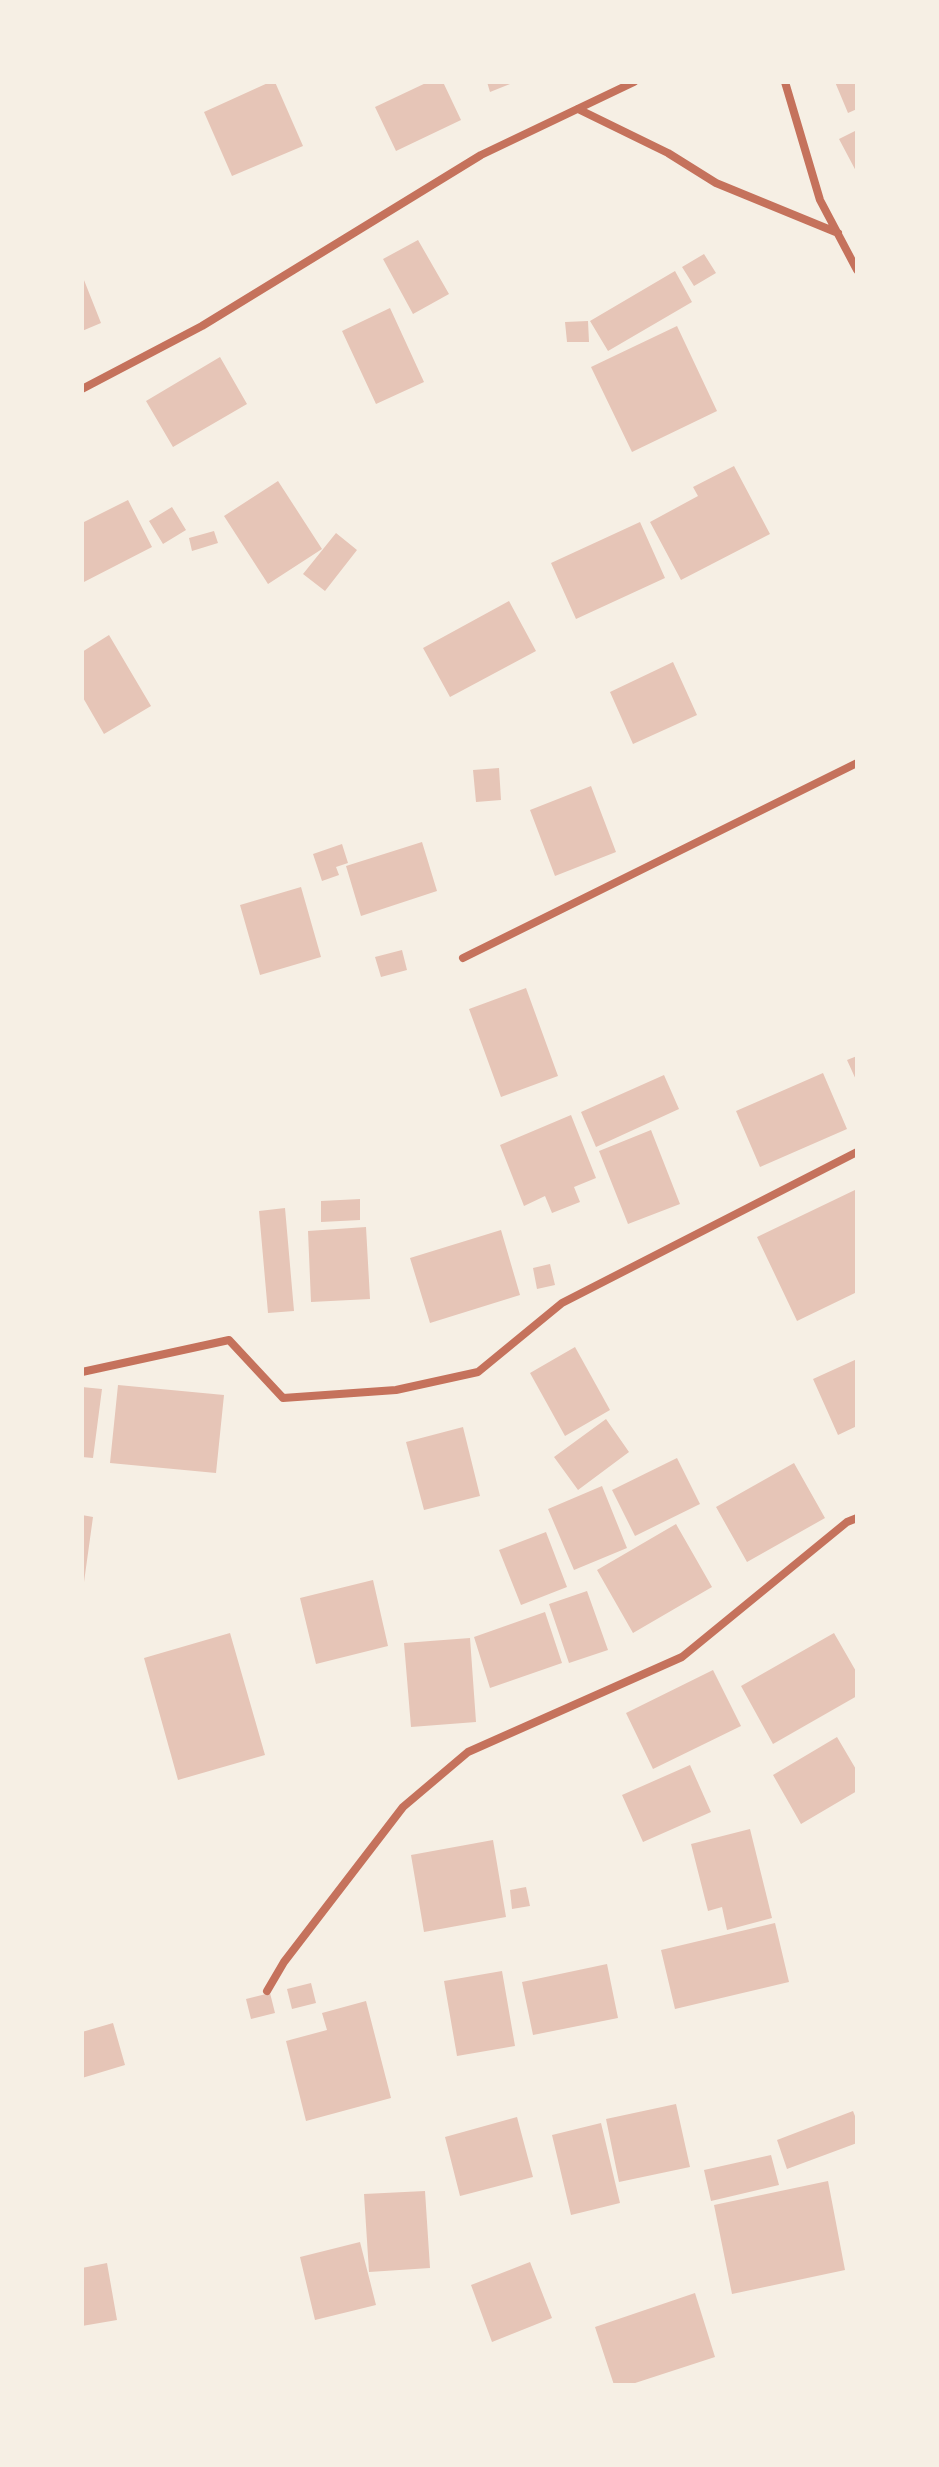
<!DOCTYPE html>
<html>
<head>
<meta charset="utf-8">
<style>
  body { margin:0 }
  #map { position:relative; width:939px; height:2467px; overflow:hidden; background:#f6efe4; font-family:Raleway,sans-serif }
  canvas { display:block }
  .frame { position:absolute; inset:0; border:84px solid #f6efe4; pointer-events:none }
</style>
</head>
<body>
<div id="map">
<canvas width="939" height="2467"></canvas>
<div class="frame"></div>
</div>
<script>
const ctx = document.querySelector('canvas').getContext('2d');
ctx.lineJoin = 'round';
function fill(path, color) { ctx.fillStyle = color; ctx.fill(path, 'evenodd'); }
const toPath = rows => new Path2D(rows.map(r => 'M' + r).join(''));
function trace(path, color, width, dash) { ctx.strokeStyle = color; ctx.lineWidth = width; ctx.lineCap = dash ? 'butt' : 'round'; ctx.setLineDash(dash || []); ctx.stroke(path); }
fill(toPath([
  [270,82,275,82,303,146,232,176,204,112],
  [428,82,443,82,461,120,396,151,375,107],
  [487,82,515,82,490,92],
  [835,82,857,82,857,109,848,113],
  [857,130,857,173,839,139],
  [418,240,449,294,413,314,383,259],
  [704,254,716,273,694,286,682,267],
  [675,271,692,302,608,351,590,321],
  [82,275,101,323,82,331],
  [390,308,424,382,376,404,342,331],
  [588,321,589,342,567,342,565,322],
  [677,326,717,411,632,452,591,367],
  [220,357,247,404,173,447,146,401],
  [734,466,770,534,681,580,650,522,698,496,693,487],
  [278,481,322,549,268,584,224,516],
  [128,500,152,547,82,583,82,523],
  [172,507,186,530,163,544,149,521],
  [640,522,665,578,576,619,551,563],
  [214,531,218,543,192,551,189,538],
  [336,533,357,550,325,591,303,574],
  [509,601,536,651,450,697,423,648],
  [109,635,151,706,104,734,82,696,82,652],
  [673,662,697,715,633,744,610,692],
  [499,768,501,800,476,802,473,770],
  [591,786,616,852,555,876,530,810],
  [422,842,437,891,361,916,346,866],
  [342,844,348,863,336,867,339,875,322,881,313,854],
  [301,887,321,957,260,975,240,905],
  [402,950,407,970,381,977,375,957],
  [526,988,558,1076,501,1097,469,1009],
  [857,1056,857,1082,847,1060],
  [823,1073,847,1129,760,1167,736,1111],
  [664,1075,679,1109,596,1147,581,1112],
  [571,1115,596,1178,574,1187,580,1202,552,1213,545,1196,524,1206,500,1145],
  [651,1130,680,1204,628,1224,599,1151],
  [857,1189,857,1292,797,1321,757,1237],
  [360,1199,360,1220,321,1222,321,1201],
  [285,1208,294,1311,268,1313,259,1211],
  [366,1227,370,1299,311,1302,308,1231],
  [501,1230,520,1295,430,1323,410,1258],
  [550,1264,555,1285,537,1289,533,1268],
  [575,1347,610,1410,565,1436,530,1373],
  [857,1359,857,1426,838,1435,813,1379],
  [118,1385,224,1395,216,1473,110,1463],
  [82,1387,102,1389,93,1458,82,1457],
  [606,1419,629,1452,578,1490,554,1457],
  [463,1427,480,1496,424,1510,406,1442],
  [677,1458,700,1504,635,1536,612,1490],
  [794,1463,825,1518,747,1562,716,1507],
  [602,1486,627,1548,574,1570,548,1509],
  [82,1515,93,1517,84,1582,82,1582],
  [676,1524,712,1587,633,1633,597,1570],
  [546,1532,567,1587,521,1605,499,1550],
  [373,1580,388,1646,316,1664,300,1598],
  [587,1591,608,1650,569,1663,549,1604],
  [545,1612,562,1663,490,1688,474,1637],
  [230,1633,265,1755,178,1780,144,1658],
  [834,1633,857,1673,857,1696,773,1744,741,1686],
  [470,1638,476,1722,411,1727,404,1643],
  [713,1670,741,1726,653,1769,626,1713],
  [837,1737,857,1771,857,1791,801,1824,773,1775],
  [690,1765,711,1812,643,1842,622,1795],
  [750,1829,772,1918,727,1930,722,1907,708,1911,691,1844],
  [493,1840,506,1917,424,1932,411,1855],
  [526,1887,530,1906,512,1909,510,1890],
  [775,1923,789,1982,675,2009,661,1950],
  [607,1964,618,2018,533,2035,522,1982],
  [502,1971,515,2046,457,2056,444,1981],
  [311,1983,316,2003,292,2009,287,1989],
  [270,1993,275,2013,251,2019,246,1999],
  [366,2001,391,2098,306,2121,286,2041,327,2030,322,2013],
  [113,2023,125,2065,82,2078,82,2032],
  [676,2104,690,2167,619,2182,606,2119],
  [853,2111,857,2121,857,2143,787,2169,777,2140],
  [517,2117,533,2177,460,2196,445,2137],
  [601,2123,620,2203,571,2215,552,2135],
  [771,2155,779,2185,711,2201,704,2170],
  [828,2181,845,2270,732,2294,714,2205],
  [425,2191,430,2268,369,2272,364,2194],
  [360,2242,376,2305,315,2320,300,2257],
  [530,2262,552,2318,492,2342,471,2285],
  [107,2263,117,2320,82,2326,82,2268],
  [695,2293,715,2357,629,2385,614,2385,595,2327]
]), '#e6c5b7');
trace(toPath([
  [785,82,820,200,857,270],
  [578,109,668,153,716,183,838,233],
  [82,389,202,326,481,155,634,82],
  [463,958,857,763],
  [82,1372,229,1340,283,1398,396,1390,478,1372,562,1303,857,1152],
  [267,1991,284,1962,403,1807,468,1752,682,1657,847,1522,857,1518]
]), '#c5725c', 8);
</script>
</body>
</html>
